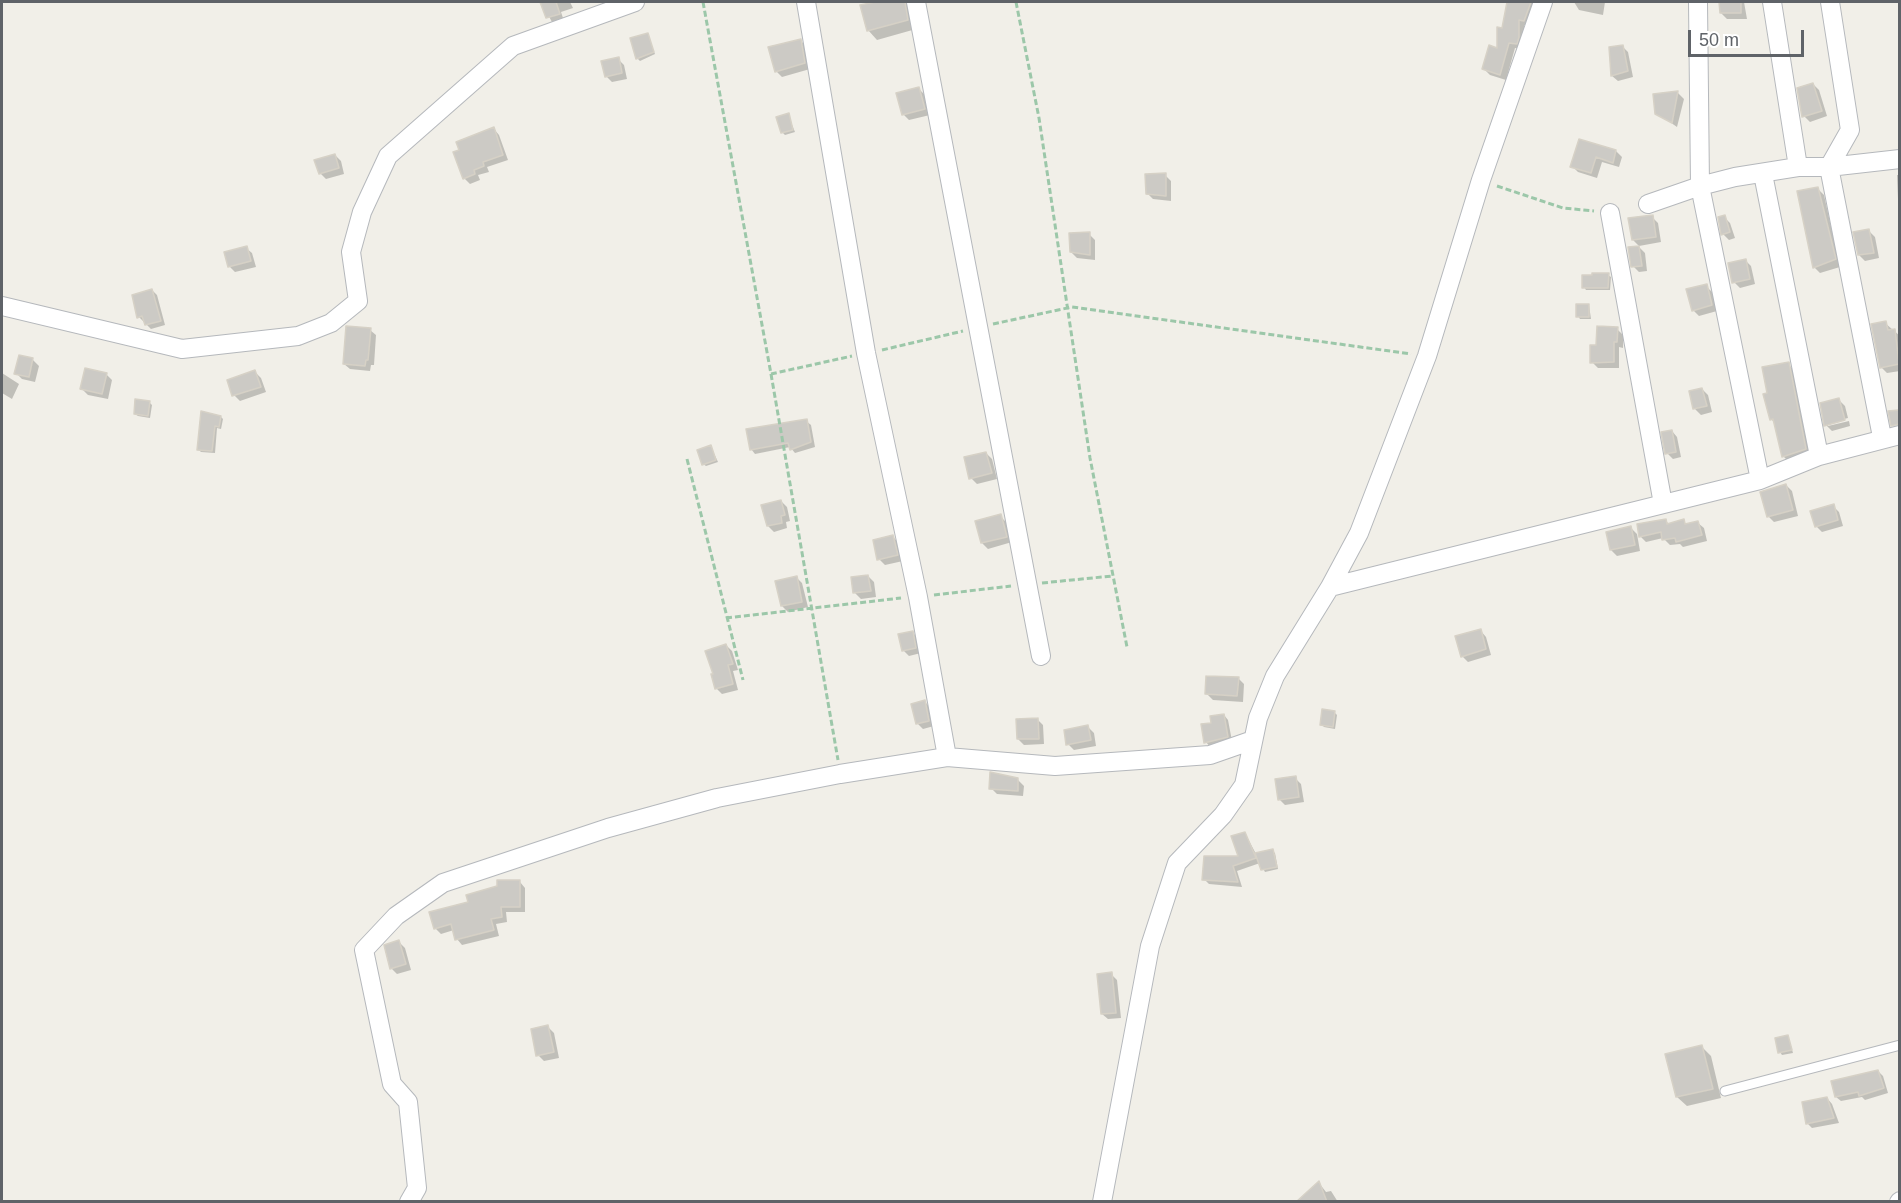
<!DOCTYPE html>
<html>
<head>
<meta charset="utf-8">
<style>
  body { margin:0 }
  #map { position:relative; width:1901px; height:1203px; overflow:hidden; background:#f1efe8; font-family:Helvetica,sans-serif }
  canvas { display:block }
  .frame { position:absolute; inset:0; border:3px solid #5f6368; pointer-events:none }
  .scale { position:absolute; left:1688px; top:30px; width:116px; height:27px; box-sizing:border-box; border:3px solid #5f6368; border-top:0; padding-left:8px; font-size:18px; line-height:21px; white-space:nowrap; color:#5f6368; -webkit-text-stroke:4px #fff; paint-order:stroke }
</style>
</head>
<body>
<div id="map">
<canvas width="1901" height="1203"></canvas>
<div class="frame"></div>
<div class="scale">50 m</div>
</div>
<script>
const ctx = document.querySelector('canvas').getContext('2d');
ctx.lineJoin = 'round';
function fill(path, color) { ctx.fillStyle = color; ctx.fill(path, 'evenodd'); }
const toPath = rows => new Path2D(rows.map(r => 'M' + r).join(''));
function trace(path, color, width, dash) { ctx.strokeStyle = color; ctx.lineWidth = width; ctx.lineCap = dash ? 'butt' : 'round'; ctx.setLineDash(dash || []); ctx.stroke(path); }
fill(toPath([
  [541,2,570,2,573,8,561,12,563,18,552,22],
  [880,2,910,2,916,29,877,40,868,30,862,6],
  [1508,2,1532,2,1537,7,1530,26,1524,25,1524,43,1522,49,1515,48,1506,80,1490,75,1484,69,1498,50],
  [1574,2,1605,2,1603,15,1579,10],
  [1721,2,1744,2,1747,19,1727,19,1721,13],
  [647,35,655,54,640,61,637,58],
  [800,40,806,46,810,69,782,77,776,71],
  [1622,46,1628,52,1633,77,1618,81,1612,76,1611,49],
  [618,59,624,65,627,79,612,82,606,76],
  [1813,84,1819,90,1827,116,1810,122,1804,116],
  [919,89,925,95,930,115,909,120,903,114],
  [1678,93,1684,99,1677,127,1657,113,1655,95],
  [788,115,795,132,785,135,782,132],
  [494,129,499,135,508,160,487,167,489,172,478,175,480,180,470,184,464,178,455,153],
  [1580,141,1616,151,1622,157,1619,167,1602,162,1597,178,1578,172,1572,166],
  [335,155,341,161,344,174,326,179,320,173],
  [1165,175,1171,181,1171,201,1153,199,1147,193],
  [1897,175,1900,175,1900,201,1898,199],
  [1818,189,1824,195,1840,267,1820,273,1814,267],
  [1652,217,1658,223,1661,242,1639,246,1633,240],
  [1724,217,1730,223,1735,238,1729,240,1723,234],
  [1869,231,1875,237,1879,258,1865,261,1859,255],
  [1089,234,1095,240,1095,260,1077,258,1071,252],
  [1639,247,1645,253,1647,271,1639,272,1633,266],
  [246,248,252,253,256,267,235,272,229,266],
  [1745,260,1751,266,1755,284,1740,288,1734,282],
  [1608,275,1611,277,1610,290,1586,290,1584,287],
  [1706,286,1712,292,1717,311,1699,316,1693,310],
  [152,290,157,295,165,325,151,329,139,317],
  [1589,305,1591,319,1580,319,1578,316],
  [1885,323,1900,336,1900,371,1887,373,1881,367],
  [1617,329,1623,335,1623,348,1619,347,1619,368,1598,368,1592,362,1597,346],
  [370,330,376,335,374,365,371,365,370,371,350,369,344,364],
  [20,357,33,360,39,366,35,382,22,379,16,373],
  [1788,364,1794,370,1811,455,1789,462,1783,456,1776,424,1771,419],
  [255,372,261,378,266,392,240,401,234,395],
  [2,373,19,384,12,399,2,393],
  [106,374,112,380,108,399,88,395,82,389],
  [1702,389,1708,395,1712,412,1701,415,1695,409,1690,392],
  [1839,400,1845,406,1848,418,1828,423,1828,426,1849,421,1850,426,1832,431,1826,425],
  [149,402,152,405,150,418,138,416,135,414],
  [221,417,223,419,221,429,217,428,215,453,201,452,198,449],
  [806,421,811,425,815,447,795,453,790,447,755,454,751,449],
  [1672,431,1677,437,1681,457,1673,459,1667,453],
  [711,447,718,462,706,466,703,464],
  [986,453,992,459,997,479,977,484,971,478],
  [1786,485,1792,491,1798,516,1774,522,1768,516],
  [781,501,787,507,790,521,786,522,787,528,774,532,768,526],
  [1833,506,1839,512,1843,526,1822,532,1816,526],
  [1000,516,1006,522,1012,542,988,549,982,543],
  [1665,520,1670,525,1683,521,1688,525,1698,523,1704,528,1707,541,1683,547,1680,544,1670,545,1663,538,1646,542,1640,536],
  [1631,528,1637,534,1640,551,1617,556,1611,550],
  [893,537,899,543,903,561,885,565,879,559],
  [868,576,874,582,876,597,861,599,855,593],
  [796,577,802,583,808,607,788,612,782,606],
  [1481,631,1486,637,1491,655,1468,662,1462,656],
  [912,632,918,638,921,653,909,656,903,650],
  [726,645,732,651,738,670,733,671,738,690,722,694,716,688],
  [1238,678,1244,684,1243,702,1213,700,1207,694],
  [925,702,931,708,934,726,923,729,917,723],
  [1335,713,1337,715,1335,729,1324,727,1322,725],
  [1224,715,1228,720,1232,741,1210,747,1206,742,1213,724],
  [1037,719,1043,725,1044,744,1024,745,1018,739],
  [1088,727,1094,733,1096,746,1074,750,1068,744],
  [1295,778,1301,784,1304,802,1285,805,1279,799],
  [1018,780,1024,786,1023,796,997,794,991,788],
  [1245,833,1256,854,1272,851,1275,853,1278,869,1265,872,1260,863,1237,871,1242,887,1209,884,1204,879,1240,858],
  [520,882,525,888,525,912,506,912,507,922,496,924,499,936,462,945,457,939,454,930,441,934,435,928,470,903],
  [399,942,405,948,411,970,397,974,391,968],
  [1111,974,1117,980,1121,1018,1108,1019,1102,1014],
  [548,1027,554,1033,559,1058,544,1061,538,1055],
  [1788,1036,1793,1053,1782,1055,1780,1052],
  [1701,1046,1711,1056,1721,1098,1687,1106,1677,1097],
  [1878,1071,1883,1076,1888,1093,1865,1100,1862,1097,1841,1101,1836,1097],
  [1827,1098,1832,1104,1839,1123,1812,1128,1807,1123],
  [1319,1183,1326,1192,1331,1191,1338,1202,1298,1202]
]), '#0003');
const building = toPath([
  [540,2,556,2,560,14,546,18,540,2],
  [875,2,905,2,908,20,867,31,860,5,875,2],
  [1507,2,1531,2,1524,21,1519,20,1519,37,1517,44,1509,43,1500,75,1482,69,1489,45,1497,48,1497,27,1502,28,1507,2],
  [1719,2,1741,2,1741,13,1720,13,1719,2],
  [648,33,654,52,636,59,630,38,648,33],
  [801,39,805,63,775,72,768,47,801,39],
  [1623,45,1628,71,1611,76,1609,47,1623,45],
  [619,57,622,73,605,77,601,61,619,57],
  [1813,83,1822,111,1802,117,1797,88,1813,83],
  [919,87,925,109,902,115,896,93,919,87],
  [1678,91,1672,123,1655,114,1653,94,1678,91],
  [789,113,793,130,781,133,776,117,789,113],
  [494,127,503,155,483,162,484,166,474,170,475,174,463,179,453,152,459,150,456,142,494,127],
  [1579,139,1616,150,1613,163,1596,157,1591,173,1570,167,1579,139],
  [335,154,339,168,319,174,314,160,335,154],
  [1166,173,1166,196,1146,194,1145,174,1166,173],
  [1818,187,1836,259,1813,268,1797,191,1818,187],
  [1653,215,1656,237,1632,240,1628,218,1653,215],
  [1725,215,1730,232,1721,235,1718,217,1725,215],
  [1869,229,1874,253,1858,255,1853,232,1869,229],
  [1090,232,1090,255,1070,252,1069,233,1090,232],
  [247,246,251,261,228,267,224,252,247,246],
  [1639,246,1642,266,1631,267,1628,247,1639,246],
  [1746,259,1750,279,1732,283,1728,263,1746,259],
  [1592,273,1609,273,1608,288,1582,288,1582,275,1592,275,1592,273],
  [1707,284,1712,305,1692,311,1686,289,1707,284],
  [152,289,161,321,145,325,142,316,137,318,132,295,152,289],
  [1576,304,1589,304,1589,317,1576,317,1576,304],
  [1886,321,1888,330,1895,329,1899,364,1880,368,1871,324,1886,321],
  [346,326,371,328,368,360,366,360,365,366,343,364,346,326],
  [1597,326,1618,327,1617,342,1614,342,1614,362,1590,363,1590,345,1596,345,1597,326],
  [19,355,33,358,29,377,14,374,19,355],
  [1789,362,1806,449,1782,457,1773,419,1770,420,1763,394,1767,393,1762,367,1789,362],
  [85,368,107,373,102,394,80,389,85,368],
  [255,370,261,387,232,396,227,380,255,370],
  [1702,388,1707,406,1693,409,1689,391,1702,388],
  [1839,398,1845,420,1824,426,1820,403,1839,398],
  [135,399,150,401,148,416,134,414,135,399],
  [1899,410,1899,424,1891,426,1888,411,1899,410],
  [201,411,221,416,219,427,215,426,212,451,197,450,201,411],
  [807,419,811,442,790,450,788,443,750,450,746,429,807,419],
  [1672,430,1676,452,1665,454,1661,432,1672,430],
  [711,445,716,460,702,465,697,450,711,445],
  [986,452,992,473,969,479,964,457,986,452],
  [1786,484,1793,510,1767,517,1760,492,1786,484],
  [781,500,785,515,781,516,782,523,767,526,761,505,781,500],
  [1834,504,1838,520,1815,527,1810,511,1834,504],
  [1001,514,1007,537,981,543,975,521,1001,514],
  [1666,519,1667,524,1684,519,1685,524,1698,521,1702,535,1676,542,1675,538,1662,540,1661,532,1639,537,1637,524,1666,519],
  [1631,526,1635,545,1610,550,1606,532,1631,526],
  [893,535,898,555,877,560,873,540,893,535],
  [868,575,871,591,853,593,851,577,868,575],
  [797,576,802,602,781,606,775,581,797,576],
  [1481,629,1486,649,1461,657,1455,636,1481,629],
  [913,631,916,648,902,651,898,634,913,631],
  [726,644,733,664,728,665,733,684,715,689,711,674,713,674,705,651,726,644],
  [1206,676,1239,677,1237,696,1205,694,1206,676],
  [925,700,929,721,916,724,911,704,925,700],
  [1322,709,1335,711,1333,727,1320,725,1322,709],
  [1224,714,1228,737,1204,743,1201,724,1211,723,1210,716,1224,714],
  [1038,718,1039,739,1017,739,1016,719,1038,718],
  [1088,725,1091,740,1066,745,1064,730,1088,725],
  [990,772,1018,778,1018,791,989,789,990,772],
  [1296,776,1299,797,1278,800,1275,779,1296,776],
  [1245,832,1256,858,1233,866,1238,882,1202,880,1204,856,1238,856,1231,836,1245,832],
  [1273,849,1277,867,1261,870,1255,853,1273,849],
  [497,880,520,880,520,907,501,907,502,917,491,919,494,930,455,940,451,924,434,929,429,912,468,902,466,895,497,886,497,880],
  [399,940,406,964,390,969,384,945,399,940],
  [1112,972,1116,1013,1101,1014,1097,974,1112,972],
  [548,1025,554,1052,536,1056,531,1029,548,1025],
  [1788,1035,1792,1050,1778,1053,1775,1038,1788,1035],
  [1702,1045,1713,1089,1676,1097,1665,1054,1702,1045],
  [1878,1070,1884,1088,1859,1096,1858,1092,1835,1097,1831,1081,1878,1070],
  [1827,1097,1834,1118,1806,1124,1802,1102,1827,1097],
  [1319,1181,1327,1202,1296,1202,1319,1181]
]);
fill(building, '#cccac5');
trace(building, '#d6d1c6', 1.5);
const lane = toPath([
  [1725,1091,1900,1045]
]);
const street = toPath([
  [806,2,866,353,918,597,947,757],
  [916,2,1041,656],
  [1698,2,1700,186,1760,480,1819,456,1900,435],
  [1772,2,1798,167],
  [1830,2,1850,130,1829,167,1882,437],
  [1763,174,1819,456],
  [1648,204,1700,186,1735,177,1798,167,1829,167,1900,159],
  [1610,213,1663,504],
  [2,306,182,349,298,336,331,323,358,301,351,252,362,212,388,156,513,46,635,2],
  [1330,587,1760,480],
  [409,1202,417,1188,408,1102,392,1084,364,950,396,916,443,883,608,828,717,798,840,774,947,757,1055,766,1210,755,1253,740],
  [1102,1202,1150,946,1177,863,1223,815,1244,785,1258,718,1275,676,1330,587,1359,533,1427,356,1481,180,1543,2],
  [1899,1202,1900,1201]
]);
trace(lane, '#b5b8bc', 11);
trace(street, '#b5b8bc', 20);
trace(toPath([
  [703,2,771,374,852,356],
  [1016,2,1039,118,1090,458,1127,647],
  [1497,186,1563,208,1594,211],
  [993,324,1072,307,1411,354],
  [882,350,963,331],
  [771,374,838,760],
  [687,459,743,680],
  [1042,583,1112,576],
  [934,595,1011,586],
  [726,618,901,598]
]), '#9cc7a9', 3, [6, 3]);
trace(lane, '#fff', 9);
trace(street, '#fff', 18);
</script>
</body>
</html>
